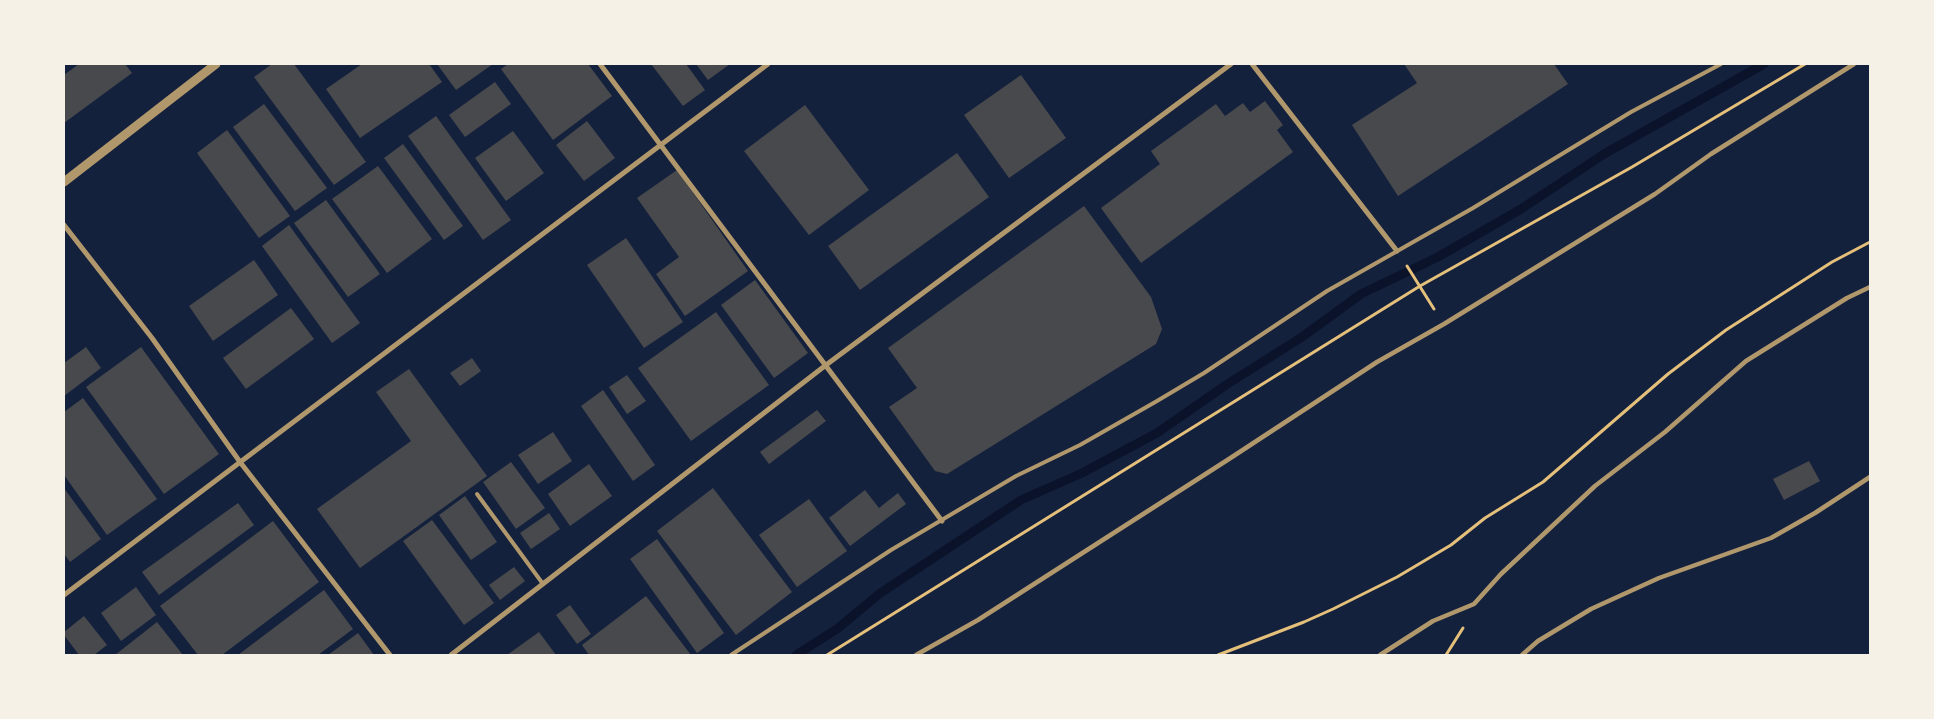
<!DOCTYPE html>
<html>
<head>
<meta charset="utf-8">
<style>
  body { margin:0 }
  #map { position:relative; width:1934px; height:719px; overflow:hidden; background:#14213d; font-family:Ubuntu,sans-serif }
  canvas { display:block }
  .frame { position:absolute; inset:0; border:65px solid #f6f1e7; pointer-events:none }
</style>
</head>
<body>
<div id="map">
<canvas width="1934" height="719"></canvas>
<div class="frame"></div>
</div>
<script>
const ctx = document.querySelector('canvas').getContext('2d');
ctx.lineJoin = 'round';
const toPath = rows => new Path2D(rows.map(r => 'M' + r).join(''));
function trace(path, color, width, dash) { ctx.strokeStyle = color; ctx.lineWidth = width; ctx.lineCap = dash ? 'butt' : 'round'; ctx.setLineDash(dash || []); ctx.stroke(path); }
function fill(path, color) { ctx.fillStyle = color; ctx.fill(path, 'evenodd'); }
trace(toPath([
  [796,655,837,629,879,594,1021,500,1082,473,1157,433,1226,385,1302,337,1361,294,1438,257,1521,209,1604,154,1764,64]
]), '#0b132b', 9);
fill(toPath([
  [79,64,125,64,132,73,64,123,64,75],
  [272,64,294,64,366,162,334,185,254,77],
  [362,64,429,64,442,82,360,138,326,89],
  [437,64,493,64,456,90],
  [508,64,588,64,612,96,553,140,501,69],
  [651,64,686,64,705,90,683,106],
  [696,64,730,64,708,80],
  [1404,64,1554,64,1568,84,1398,196,1352,125,1417,83],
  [1021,75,1066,138,1009,178,964,115],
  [495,82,511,104,465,137,449,115],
  [1265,101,1283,125,1277,130,1293,152,1141,263,1101,208,1160,164,1151,151,1216,104,1225,116,1243,103,1250,112],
  [264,104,327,188,295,211,233,127],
  [805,105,869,190,809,235,744,151],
  [436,116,511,220,483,240,408,136],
  [587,121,615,158,584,181,556,145],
  [227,130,290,216,259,238,197,153],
  [513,131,544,173,506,201,475,158],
  [403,144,463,226,444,240,384,158],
  [957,153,989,197,860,290,828,246],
  [378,166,432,239,387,273,332,199],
  [677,170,748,271,685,316,656,274,679,257,637,198],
  [326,200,380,274,348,297,294,223],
  [1084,206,1151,297,1162,329,1156,344,947,474,935,471,889,407,917,388,888,348],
  [289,225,360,323,332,343,262,246],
  [626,238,683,322,644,348,587,265],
  [254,260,278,295,213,341,189,306],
  [755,280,808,353,774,378,721,305],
  [291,308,314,339,246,389,223,358],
  [716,312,769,385,691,441,638,368],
  [86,347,101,368,64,396,64,363],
  [141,347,219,454,164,494,86,387],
  [472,358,481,371,460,386,450,373],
  [409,369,487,476,360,568,317,509,411,441,376,392],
  [627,375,646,401,627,414,609,387],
  [603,390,655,465,633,481,581,406],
  [83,398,157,499,107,535,64,475,64,412],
  [817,410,826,421,769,464,760,452],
  [553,432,572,461,538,484,518,455],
  [1809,461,1820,481,1784,500,1773,479],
  [511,462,545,508,516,529,483,482],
  [589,464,612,496,570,526,548,494],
  [64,488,101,539,70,562,64,554],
  [713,488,792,592,736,635,657,531],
  [865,490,879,508,898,493,906,504,850,546,829,518],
  [465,496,497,542,471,560,439,515],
  [809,499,847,551,797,587,759,535],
  [238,503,254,525,159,595,142,572],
  [549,513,560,529,531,549,520,533],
  [432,520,494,603,464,625,403,541],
  [273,521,319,582,222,655,198,655,160,606],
  [657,539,724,633,697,653,630,559],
  [514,567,525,581,500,600,489,585],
  [136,587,156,615,121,641,101,613],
  [324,590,353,629,318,655,238,655],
  [646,596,691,655,589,655,582,645],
  [570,605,591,634,577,644,556,615],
  [84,616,107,645,94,655,79,655,64,635,64,632],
  [157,622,183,655,115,655],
  [539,632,556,655,507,655],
  [358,633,374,655,328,655]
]), '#48494c');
trace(toPath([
  [1407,266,1434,309],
  [827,655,1420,286,1632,167,1805,64],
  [1218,655,1304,622,1333,609,1397,577,1451,545,1485,518,1543,482,1668,374,1726,330,1832,262,1870,242],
  [1446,655,1463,628]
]), '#e5c07b', 3);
trace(toPath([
  [477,494,543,584],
  [731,655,891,550,1016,476,1080,445,1157,401,1204,373,1327,291,1473,208,1631,112,1721,64]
]), '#b1986c', 4);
trace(toPath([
  [916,655,978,620,1229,459,1377,362,1444,324,1655,194,1711,154,1854,64],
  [1380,655,1433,621,1474,604,1501,574,1595,486,1665,432,1746,361,1847,298,1870,287],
  [1522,655,1538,641,1591,609,1659,578,1771,538,1815,513,1870,477]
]), '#b1986c', 4.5);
trace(toPath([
  [600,64,942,521],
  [1252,64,1397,251],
  [64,225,152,338,240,462,390,655],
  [64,595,768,64],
  [451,655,826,365,1231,64]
]), '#b1986c', 5);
trace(toPath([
  [64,182,216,64]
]), '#b1986c', 9);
</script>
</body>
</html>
